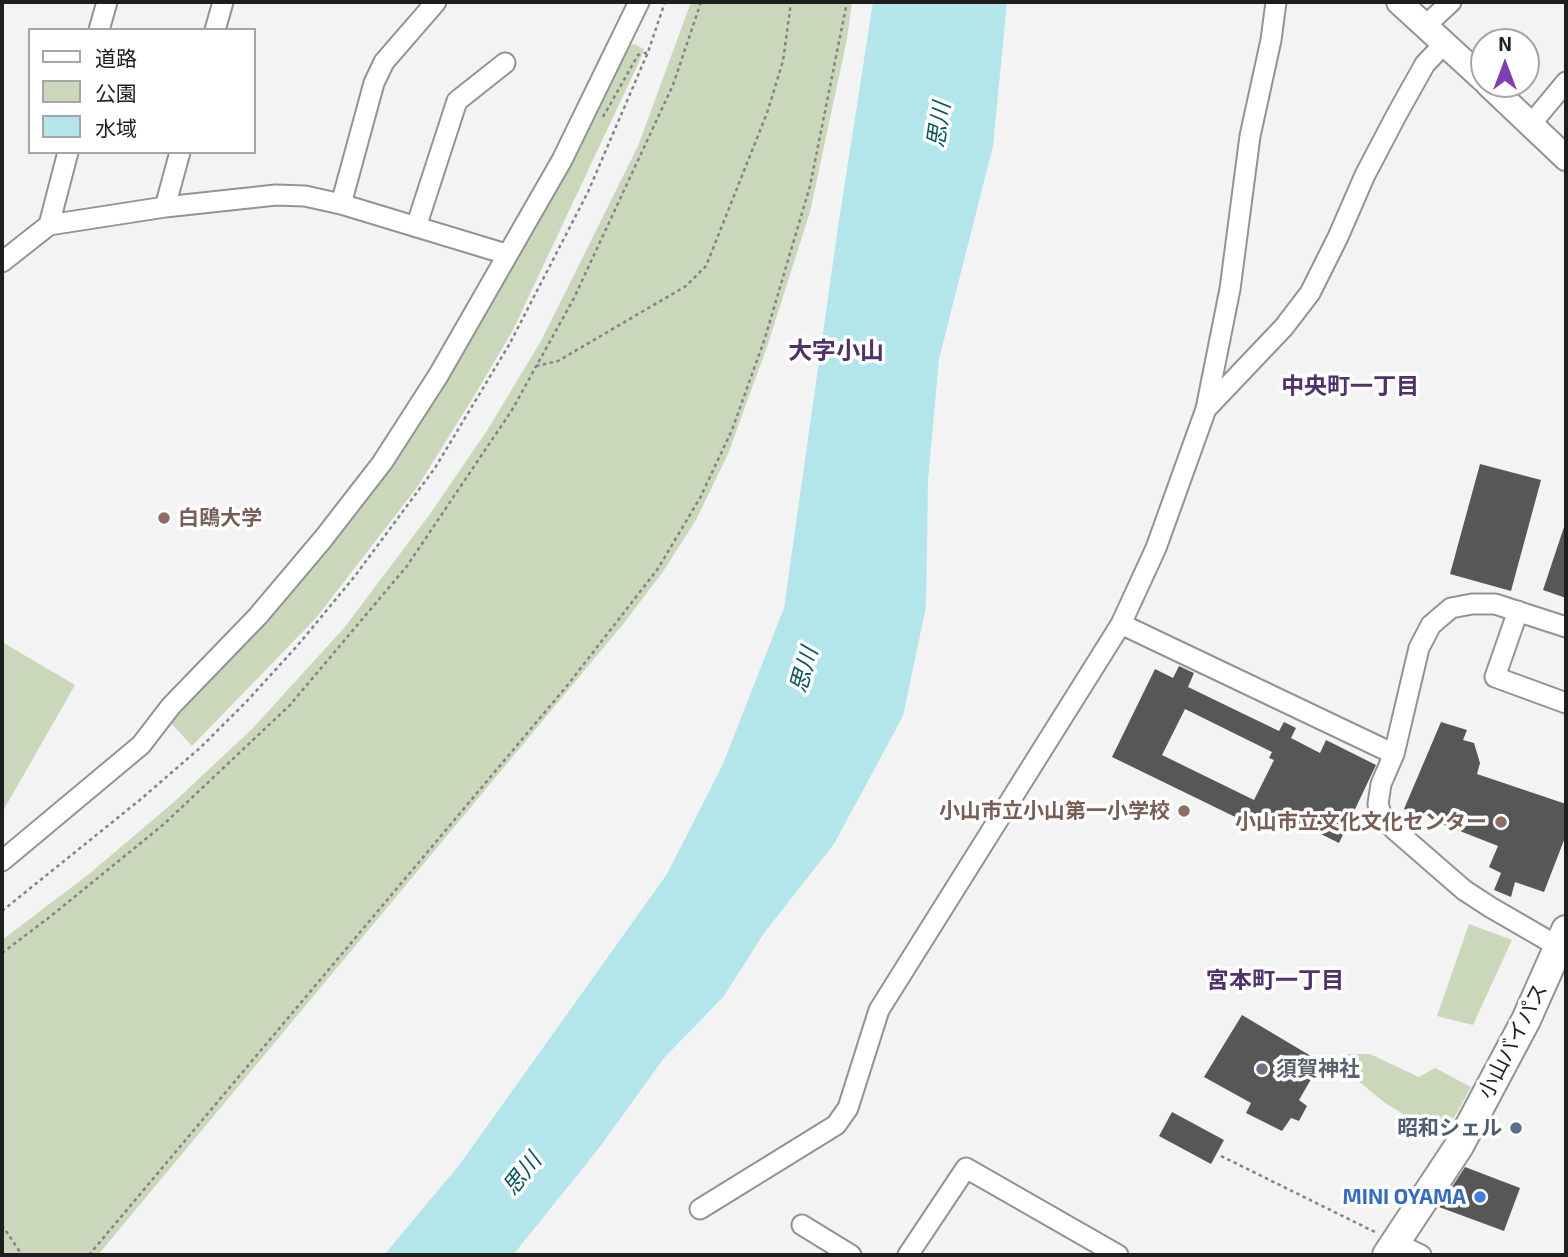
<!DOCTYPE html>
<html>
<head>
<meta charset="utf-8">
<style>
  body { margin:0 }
  #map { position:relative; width:1568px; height:1257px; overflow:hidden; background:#f3f3f4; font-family:"Exo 2","Noto Sans JP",sans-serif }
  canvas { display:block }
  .frame { position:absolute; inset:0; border:4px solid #1e1e1e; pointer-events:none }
  .legend { position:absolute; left:28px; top:28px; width:228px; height:126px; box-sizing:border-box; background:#fff; border:2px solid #a5a5a5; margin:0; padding:9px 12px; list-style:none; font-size:21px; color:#1e1e1e }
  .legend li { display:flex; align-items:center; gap:14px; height:35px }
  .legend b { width:35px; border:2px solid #a5a5a5 }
  .north { position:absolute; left:1470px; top:28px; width:70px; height:70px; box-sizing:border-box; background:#fff; border:2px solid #a5a5a5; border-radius:50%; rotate:0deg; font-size:19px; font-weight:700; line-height:28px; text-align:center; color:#1e1e1e }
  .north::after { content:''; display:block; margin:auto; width:24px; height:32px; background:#7f3eb3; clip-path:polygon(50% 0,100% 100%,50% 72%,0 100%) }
</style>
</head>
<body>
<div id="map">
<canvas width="1568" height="1257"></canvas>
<div class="frame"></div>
<ul class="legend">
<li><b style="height:9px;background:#fff"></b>道路</li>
<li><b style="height:19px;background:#cbd7ba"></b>公園</li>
<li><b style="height:19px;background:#b2e6ea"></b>水域</li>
</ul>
<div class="north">N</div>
</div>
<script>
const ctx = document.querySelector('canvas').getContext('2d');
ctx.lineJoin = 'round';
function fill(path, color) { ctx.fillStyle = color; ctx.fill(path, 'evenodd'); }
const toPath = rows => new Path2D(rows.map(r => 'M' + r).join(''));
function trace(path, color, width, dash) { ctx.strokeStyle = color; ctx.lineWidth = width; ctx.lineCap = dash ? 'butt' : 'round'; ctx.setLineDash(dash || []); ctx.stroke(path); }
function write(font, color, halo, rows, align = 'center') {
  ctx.font = font + ' "Exo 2","Noto Sans JP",sans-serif'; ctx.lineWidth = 7; ctx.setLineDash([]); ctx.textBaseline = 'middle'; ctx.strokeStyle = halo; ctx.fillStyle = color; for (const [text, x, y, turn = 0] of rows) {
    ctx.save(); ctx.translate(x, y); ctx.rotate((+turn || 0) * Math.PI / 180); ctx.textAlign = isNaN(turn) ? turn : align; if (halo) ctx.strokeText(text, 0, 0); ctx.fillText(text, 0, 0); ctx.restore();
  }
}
fill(toPath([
  [691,2,852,2,847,39,810,212,768,344,728,454,696,520,662,573,624,623,98,1255,2,1255,2,940,89,874,175,801,252,729,344,628,430,514,488,429,541,341,638,146],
  [634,44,644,49,639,62,513,330,476,393,418,486,316,618,192,746,169,721,283,603,385,473,468,340,631,45],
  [2,642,75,685,3,811,2,810],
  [1469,924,1512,940,1473,1025,1437,1016],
  [1346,1054,1370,1054,1419,1077,1435,1068,1471,1087,1443,1138,1385,1103,1340,1066]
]), '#cbd7ba');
fill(toPath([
  [873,2,1007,2,993,146,939,359,928,481,926,607,903,716,834,844,764,933,724,996,664,1058,599,1148,513,1255,384,1255,460,1164,667,874,723,764,784,608,838,227]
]), '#b2e6ea');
fill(toPath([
  [1480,464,1541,480,1511,591,1450,574],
  [1564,527,1566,528,1566,598,1543,590],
  [1179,666,1194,673,1188,687,1279,731,1284,722,1296,728,1291,738,1320,753,1326,740,1376,765,1339,843,1276,812,1266,832,1112,757,1155,669,1173,678],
  [1185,709,1272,752,1269,758,1274,760,1254,800,1162,755],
  [1441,722,1467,730,1463,740,1474,743,1480,763,1477,774,1566,804,1566,835,1544,892,1515,882,1511,897,1494,890,1501,873,1489,867,1498,846,1404,809],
  [1242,1015,1321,1062,1299,1100,1307,1106,1299,1121,1291,1118,1282,1131,1246,1113,1251,1103,1204,1077],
  [1172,1112,1224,1140,1211,1164,1159,1136],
  [1465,1167,1520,1188,1504,1231,1439,1207]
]), '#585757');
const minor = toPath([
  [1426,25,1451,2],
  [99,30,107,2],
  [215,30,223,2],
  [1531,124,1566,82],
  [341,204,374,83,384,62,436,2],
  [165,207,180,152],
  [49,225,68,152],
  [416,227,457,101,505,63],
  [2,262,49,225,165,207,276,195,305,196,341,204,506,254],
  [1207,408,1284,327,1310,293,1338,237,1365,175,1397,114,1425,64,1445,43],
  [1518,611,1495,677,1566,703],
  [1121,624,1394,754],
  [1566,627,1495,604,1472,604,1451,608,1431,625,1419,648,1394,754,1381,784,1378,804,1382,817,1395,830,1464,890,1490,907,1566,951],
  [2,861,141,745,171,706,258,616,323,539,382,463,438,376,562,160,639,2],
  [700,1209,836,1125,848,1108,879,1010,1121,624,1156,548,1206,409,1230,289,1250,136,1271,40,1276,2],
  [802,1225,851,1255],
  [1396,1243,1421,1255],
  [908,1255,966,1168,1118,1255]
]);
const major = toPath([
  [1399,2,1484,80],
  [1488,84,1566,158]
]);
const highway = toPath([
  [1387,1255,1459,1146,1526,1020,1566,930]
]);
trace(minor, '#929393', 23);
trace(major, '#929393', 28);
trace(highway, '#929393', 32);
trace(toPath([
  [603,117,638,55,648,52],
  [536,366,558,361,686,286,706,266,767,113,783,61,791,2],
  [2,911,141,799,201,747,247,701,298,645,355,576,435,468,509,345,588,192,648,52,665,2],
  [2,953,51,916,164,824,290,705,407,566,512,410,574,298,673,85,701,2],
  [1221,1156,1377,1233],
  [2,1225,22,1255],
  [89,1255,566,687,657,570,700,498,732,430,765,338,810,186,847,2]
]), '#838384', 2.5, [3.5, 3.5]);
trace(minor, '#fff', 19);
trace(major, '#fff', 24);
trace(highway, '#fff', 28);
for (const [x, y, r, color] of [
  [164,518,7,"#8d6e63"],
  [1184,811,7,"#8d6e63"],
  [1501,822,7,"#8d6e63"],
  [1262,1069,7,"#6b7280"],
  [1516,1128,7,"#5c6f8a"],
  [1480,1197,7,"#3f7fe0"]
]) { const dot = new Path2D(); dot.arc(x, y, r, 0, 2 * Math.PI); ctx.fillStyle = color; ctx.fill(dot); trace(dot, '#fff', 2.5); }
write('bold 21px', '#785e54', '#fff', [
  ["白鴎大学",178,518,"left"],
  ["小山市立小山第一小学校",1170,811],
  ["小山市立文化文化センター",1487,822]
], 'right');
write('21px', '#1e1e1e', '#fff', [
  ["小山バイパス",1513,1041,-63]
]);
write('bold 21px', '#5b616d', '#fff', [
  ["須賀神社",1276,1069]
], 'left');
write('bold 21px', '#4e5e75', '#fff', [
  ["昭和シェル",1502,1128]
], 'right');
write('bold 21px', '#366cbe', '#fff', [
  ["MINI OYAMA",1466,1197]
], 'right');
write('italic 23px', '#0b565b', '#fff', [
  ["思川",939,125,-82],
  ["思川",804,670,-74],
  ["思川",522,1174,-52]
]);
write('bold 23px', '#50326b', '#fff', [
  ["中央町一丁目",1350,386],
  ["宮本町一丁目",1275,980]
]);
write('bold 24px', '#50326b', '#fff', [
  ["大字小山",836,351]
]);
</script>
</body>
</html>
